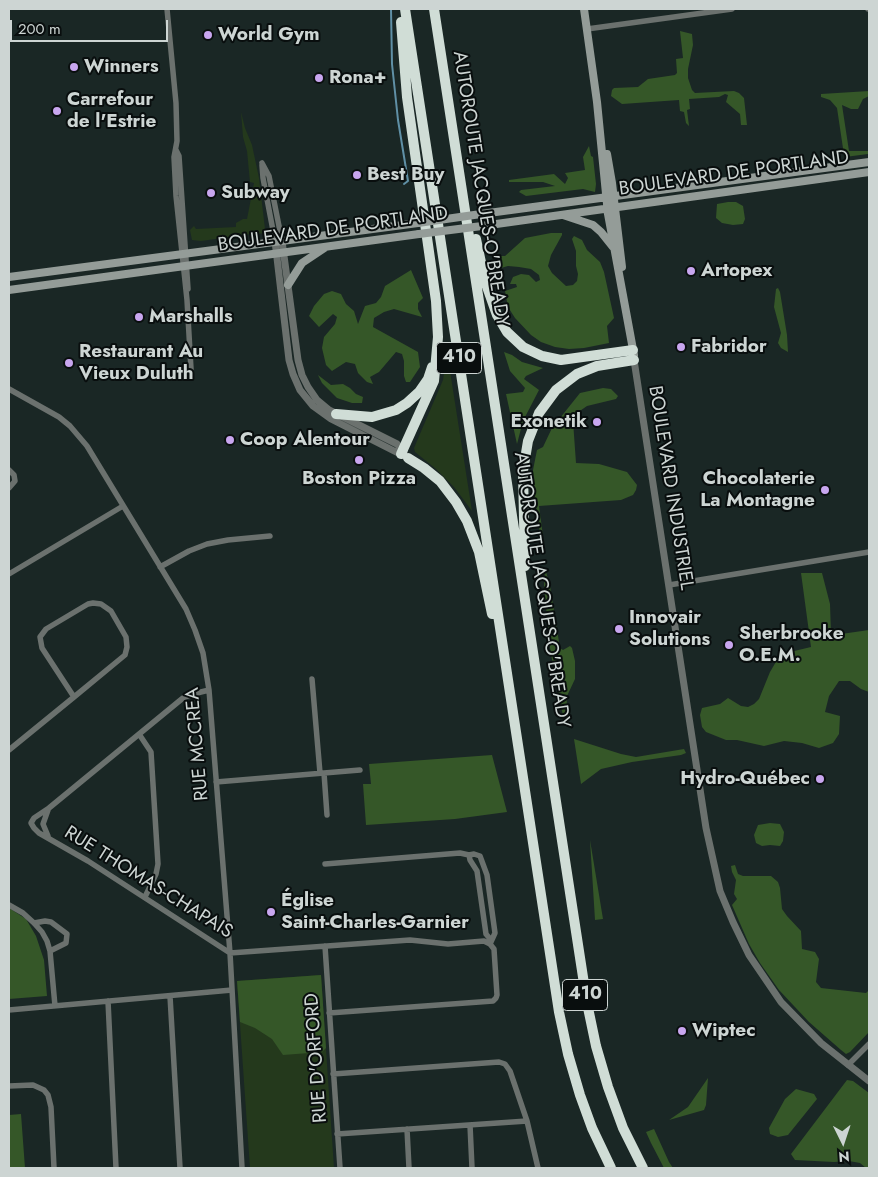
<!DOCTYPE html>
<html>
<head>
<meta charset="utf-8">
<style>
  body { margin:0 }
  #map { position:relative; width:878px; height:1177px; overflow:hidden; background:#1a2725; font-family:Jost,sans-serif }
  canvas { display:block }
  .frame { position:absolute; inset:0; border:10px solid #cdd5d3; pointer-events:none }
  .north { position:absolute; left:818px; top:1117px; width:50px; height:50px; -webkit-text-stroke:4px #090e0e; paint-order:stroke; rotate:176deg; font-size:14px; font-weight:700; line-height:20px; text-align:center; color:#cdd5d3 }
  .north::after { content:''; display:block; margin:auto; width:18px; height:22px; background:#cdd5d3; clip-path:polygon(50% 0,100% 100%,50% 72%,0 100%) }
  .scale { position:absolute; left:10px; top:20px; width:158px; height:22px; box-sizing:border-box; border:2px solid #cdd5d3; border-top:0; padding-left:6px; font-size:15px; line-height:18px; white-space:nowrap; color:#cdd5d3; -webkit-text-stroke:4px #090e0e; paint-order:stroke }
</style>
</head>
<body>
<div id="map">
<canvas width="878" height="1177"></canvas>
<div class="frame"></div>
<div class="north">N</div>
<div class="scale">200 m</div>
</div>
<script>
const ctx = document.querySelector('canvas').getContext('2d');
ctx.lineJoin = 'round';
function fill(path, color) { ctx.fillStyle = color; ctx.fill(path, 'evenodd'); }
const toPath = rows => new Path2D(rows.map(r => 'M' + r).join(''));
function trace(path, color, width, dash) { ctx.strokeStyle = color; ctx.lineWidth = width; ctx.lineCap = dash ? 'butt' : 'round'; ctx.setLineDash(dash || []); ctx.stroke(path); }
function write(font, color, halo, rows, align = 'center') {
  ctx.font = font + ' Jost,sans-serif'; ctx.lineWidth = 4; ctx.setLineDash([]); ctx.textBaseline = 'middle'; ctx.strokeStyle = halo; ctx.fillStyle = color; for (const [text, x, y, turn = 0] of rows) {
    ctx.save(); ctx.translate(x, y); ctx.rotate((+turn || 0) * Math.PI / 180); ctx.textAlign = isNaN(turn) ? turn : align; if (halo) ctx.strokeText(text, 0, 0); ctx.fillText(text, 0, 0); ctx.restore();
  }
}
fill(toPath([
  [241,112,245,128,252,145,259,178,265,229,264,233,258,234,251,234,201,241,192,240,190,230,194,226,196,229,236,227,236,223,243,219,247,219,254,183,250,182,247,151,243,137],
  [447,352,472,511,454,487,436,469,415,452,414,448,443,380],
  [321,975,334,1168,250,1168,237,981]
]), '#24391c');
fill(toPath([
  [680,31,692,34,693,45,688,69,688,78,692,90,695,93,734,91,739,93,744,98,747,125,741,125,740,114,726,102,728,95,725,94,719,97,689,99,690,109,687,110,689,126,686,123,684,112,680,111,679,100,622,104,611,96,612,90,614,88,638,87,648,79,675,75,677,73,676,59,683,58],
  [869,91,869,96,863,99,858,109,851,109,842,105,849,151,868,151,868,154,845,157,844,155,837,108,830,100,821,97,821,94],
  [589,146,591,156,593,157,596,184,595,192,583,189,526,196,519,192,521,190,555,186,543,182,509,182,509,180,554,174,565,184,568,178,565,173,585,170,583,157],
  [728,202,736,202,743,206,745,219,743,224,733,225,722,223,716,218,717,204],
  [551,233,562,233,562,235,551,255,548,266,552,273,566,286,573,285,577,281,578,274,576,266,576,251,572,239,574,236,582,240,587,250,600,262,604,272,614,318,607,326,609,343,584,348,569,349,555,347,541,342,531,335,515,318,508,307,505,291,517,287,516,284,510,284,513,277,521,274,529,275,536,282,540,280,539,275,531,269,519,267,508,266,501,268,498,267,497,256,505,256,525,238],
  [411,270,423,298,418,303,418,309,422,317,394,309,384,312,374,318,373,327,418,352,420,367,410,382,406,382,404,376,404,361,402,354,396,352,379,372,370,377,373,384,367,382,358,373,355,364,346,362,332,371,326,365,322,348,324,337,335,324,337,317,333,314,319,327,309,316,314,306,324,294,332,291,341,294,346,304,354,311,358,324,365,306,376,303,381,297,385,286],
  [778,288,780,292,787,335,788,352,781,348,778,343,781,333,774,307,776,289],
  [504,352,512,355,522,362,543,368,526,376,524,379,539,390,523,421,517,444,506,394,523,392,525,388,510,371],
  [318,375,331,385,343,384,350,388,356,394,363,397,362,403,352,403,337,398,322,383],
  [603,388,611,389,618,396,616,399,587,406,574,415,573,421,576,463,599,464,627,472,637,485,636,490,633,495,621,500,539,506,543,536,541,541,533,485,533,470,537,450,543,447,552,428,580,393],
  [545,568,550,586,560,648,563,650,570,646,572,648,575,661,575,679,567,696,566,727,559,699,550,648,544,586],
  [801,573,822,573,830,604,831,634,836,637,841,634,869,630,869,692,861,689,850,681,839,681,829,696,825,712,840,716,839,734,833,743,819,748,802,743,784,741,764,746,737,740,726,740,706,732,702,727,700,715,702,708,720,704,728,698,741,706,748,707,754,704,759,699,770,672,777,660,790,652,811,647],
  [574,739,621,754,636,757,684,749,686,753,681,755,632,762,601,769,581,784],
  [492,755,507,812,455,819,366,825,363,784,371,784,369,764],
  [770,823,780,824,784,832,783,841,780,846,770,845,762,846,756,843,754,835,758,825],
  [590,840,603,919,595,920],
  [735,865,738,874,743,876,771,876,778,882,780,888,782,909,787,916,801,931,802,949,815,952,819,959,816,982,821,988,866,993,869,990,869,1032,850,1052,846,1054,841,1050,809,1022,779,990,760,963,749,944,732,905,737,899,734,894,736,880,732,872,731,866],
  [9,908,26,919,36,936,44,960,47,996,9,999],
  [321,975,326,1048,322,1052,283,1055,272,1039,255,1028,240,1022,237,981],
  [708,1078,706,1105,704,1110,669,1120,688,1107],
  [847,1080,853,1081,869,1093,869,1168,866,1168,860,1163,849,1161,834,1162,795,1160,791,1154],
  [796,1089,814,1094,817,1099,788,1135,778,1137,770,1134,769,1128,785,1099],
  [21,1114,25,1168,9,1168,9,1115],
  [654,1129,669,1162,673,1168,664,1168,651,1143,646,1132]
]), '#355728');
trace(toPath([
  [391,9,392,64,398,120,408,181,404,184]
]), '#6090a6', 2);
trace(toPath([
  [167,9,176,103,177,141,174,157,176,196,187,300,191,369],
  [868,9,869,9],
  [587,29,732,9],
  [176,150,179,156,188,289],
  [262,163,269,176,282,241],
  [262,165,263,178,275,241],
  [9,389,59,417,70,426,87,446,186,609,195,630,203,653,209,690,230,953,242,1168],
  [9,470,14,475,15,481,9,488],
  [160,567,189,551,207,544,228,540,270,536],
  [9,574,123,506],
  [669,585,869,552],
  [312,679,320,773],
  [209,690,193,694,183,698,49,808,34,818,31,823,34,828,39,833,88,861,230,953],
  [139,734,151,752,158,864,156,874,145,897],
  [9,750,74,697,125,655,127,647,126,637,111,611,101,604,93,603,88,604,46,629,40,637,42,648,74,697],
  [324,773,327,815],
  [216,782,360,770],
  [48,810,43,824,48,836],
  [469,855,470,860,477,871,486,934,491,940],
  [325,864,460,853,469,855,474,854,480,856,487,875,495,933,490,944],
  [9,905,23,913,34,923,42,932,47,941,50,951,55,1006],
  [34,923,45,921,51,922,67,934,66,943,50,951],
  [325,946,340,1168],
  [230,953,410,940,448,944,484,941,490,944],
  [170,996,180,1168],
  [108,1001,116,1168],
  [9,1010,232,990],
  [329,1013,493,1001,496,998,497,995,494,949,490,944],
  [848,1065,869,1044],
  [333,1074,499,1062,505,1064,510,1071,527,1121,538,1168],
  [9,1086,33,1085,44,1090,48,1095,51,1107,54,1168],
  [470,1125,472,1168],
  [407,1129,409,1168],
  [337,1134,527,1121]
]), '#6b716e', 5.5);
trace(toPath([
  [275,241,289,360,293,374,300,390,313,406,331,419,404,456],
  [282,241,298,360,302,375,308,387,317,400,329,410,397,444,404,452],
  [634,360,706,828,720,891,733,922,749,955,781,1002,821,1043,869,1081]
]), '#6b716e', 7);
trace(toPath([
  [584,9,597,102,608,214,634,355],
  [607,154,612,183,622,267],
  [481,214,869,162],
  [563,215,593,225,601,232,613,247],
  [482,226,869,172],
  [9,277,418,223],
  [288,285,302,263,326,247],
  [9,290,419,234]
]), '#949c98', 8);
trace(toPath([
  [405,9,559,1012,568,1054,580,1095,592,1128,611,1168],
  [434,9,587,1003,596,1046,608,1087,623,1128,643,1168],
  [401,22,407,97,436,301,438,337,434,381,401,454],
  [476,239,485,281,497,315,507,332,523,347,542,356,561,360,633,350],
  [336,414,372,417,396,410,407,403,419,392,428,379,432,367],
  [408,458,424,468,440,481,456,502,467,521,479,552,492,614],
  [525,566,523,471,528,441,539,413,556,390,577,374,597,366,634,360]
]), '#d0ddd6', 10);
trace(toPath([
  [418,223,481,214],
  [419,234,482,226]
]), '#949c98', 8);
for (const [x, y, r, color] of [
  [208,35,5,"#c8a6ef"],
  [74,67,5,"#c8a6ef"],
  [319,78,5,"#c8a6ef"],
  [57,111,5,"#c8a6ef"],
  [357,175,5,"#c8a6ef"],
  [211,193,5,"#c8a6ef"],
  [691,271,5,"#c8a6ef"],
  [139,317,5,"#c8a6ef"],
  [681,347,5,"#c8a6ef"],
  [69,363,5,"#c8a6ef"],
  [597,422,5,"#c8a6ef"],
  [230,440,5,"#c8a6ef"],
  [359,460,5,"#c8a6ef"],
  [825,490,5,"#c8a6ef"],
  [619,629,5,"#c8a6ef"],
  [729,645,5,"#c8a6ef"],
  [820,779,5,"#c8a6ef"],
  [271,912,5,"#c8a6ef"],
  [682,1031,5,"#c8a6ef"]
]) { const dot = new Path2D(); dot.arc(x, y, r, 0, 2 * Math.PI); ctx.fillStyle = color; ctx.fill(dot); trace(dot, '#090e0e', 2); }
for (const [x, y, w] of [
  [459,358,45],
  [585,995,45]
]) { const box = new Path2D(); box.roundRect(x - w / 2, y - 15.5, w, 31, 4); ctx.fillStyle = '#090e0e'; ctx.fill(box); trace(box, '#cdd5d3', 1); }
write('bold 18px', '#cdd5d3', null, [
  ["410",459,358],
  ["410",585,995]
]);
write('bold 19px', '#cdd5d3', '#090e0e', [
  ["World Gym",218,35],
  ["Winners",84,67],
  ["Rona+",329,78],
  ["Carrefour",67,100],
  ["de l'Estrie",67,122],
  ["Best Buy",367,175],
  ["Subway",221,193],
  ["Artopex",701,271],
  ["Marshalls",149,317],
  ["Fabridor",691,347],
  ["Restaurant Au",79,352],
  ["Vieux Duluth",79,374],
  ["Exonetik",587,422,"right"],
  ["Coop Alentour",240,440],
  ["Boston Pizza",359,479,"center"],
  ["Chocolaterie",815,479,"right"],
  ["La Montagne",815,501,"right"],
  ["Innovair",629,618],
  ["Solutions",629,640],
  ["Sherbrooke",739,634],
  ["O.E.M.",739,656],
  ["Hydro-Québec",810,779,"right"],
  ["Église",281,901],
  ["Saint-Charles-Garnier",281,923],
  ["Wiptec",692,1031]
], 'left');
write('19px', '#cdd5d3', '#090e0e', [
  ["BOULEVARD DE PORTLAND",734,174,-8],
  ["AUTOROUTE JACQUES-O'BREADY",480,189,81],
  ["BOULEVARD DE PORTLAND",333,230,-8],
  ["BOULEVARD INDUSTRIEL",670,488,81],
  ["AUTOROUTE JACQUES-O'BREADY",541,590,81],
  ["RUE MCCREA",198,744,-95],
  ["RUE THOMAS-CHAPAIS",148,883,32],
  ["RUE D'ORFORD",317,1058,-94]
]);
</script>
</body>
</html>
